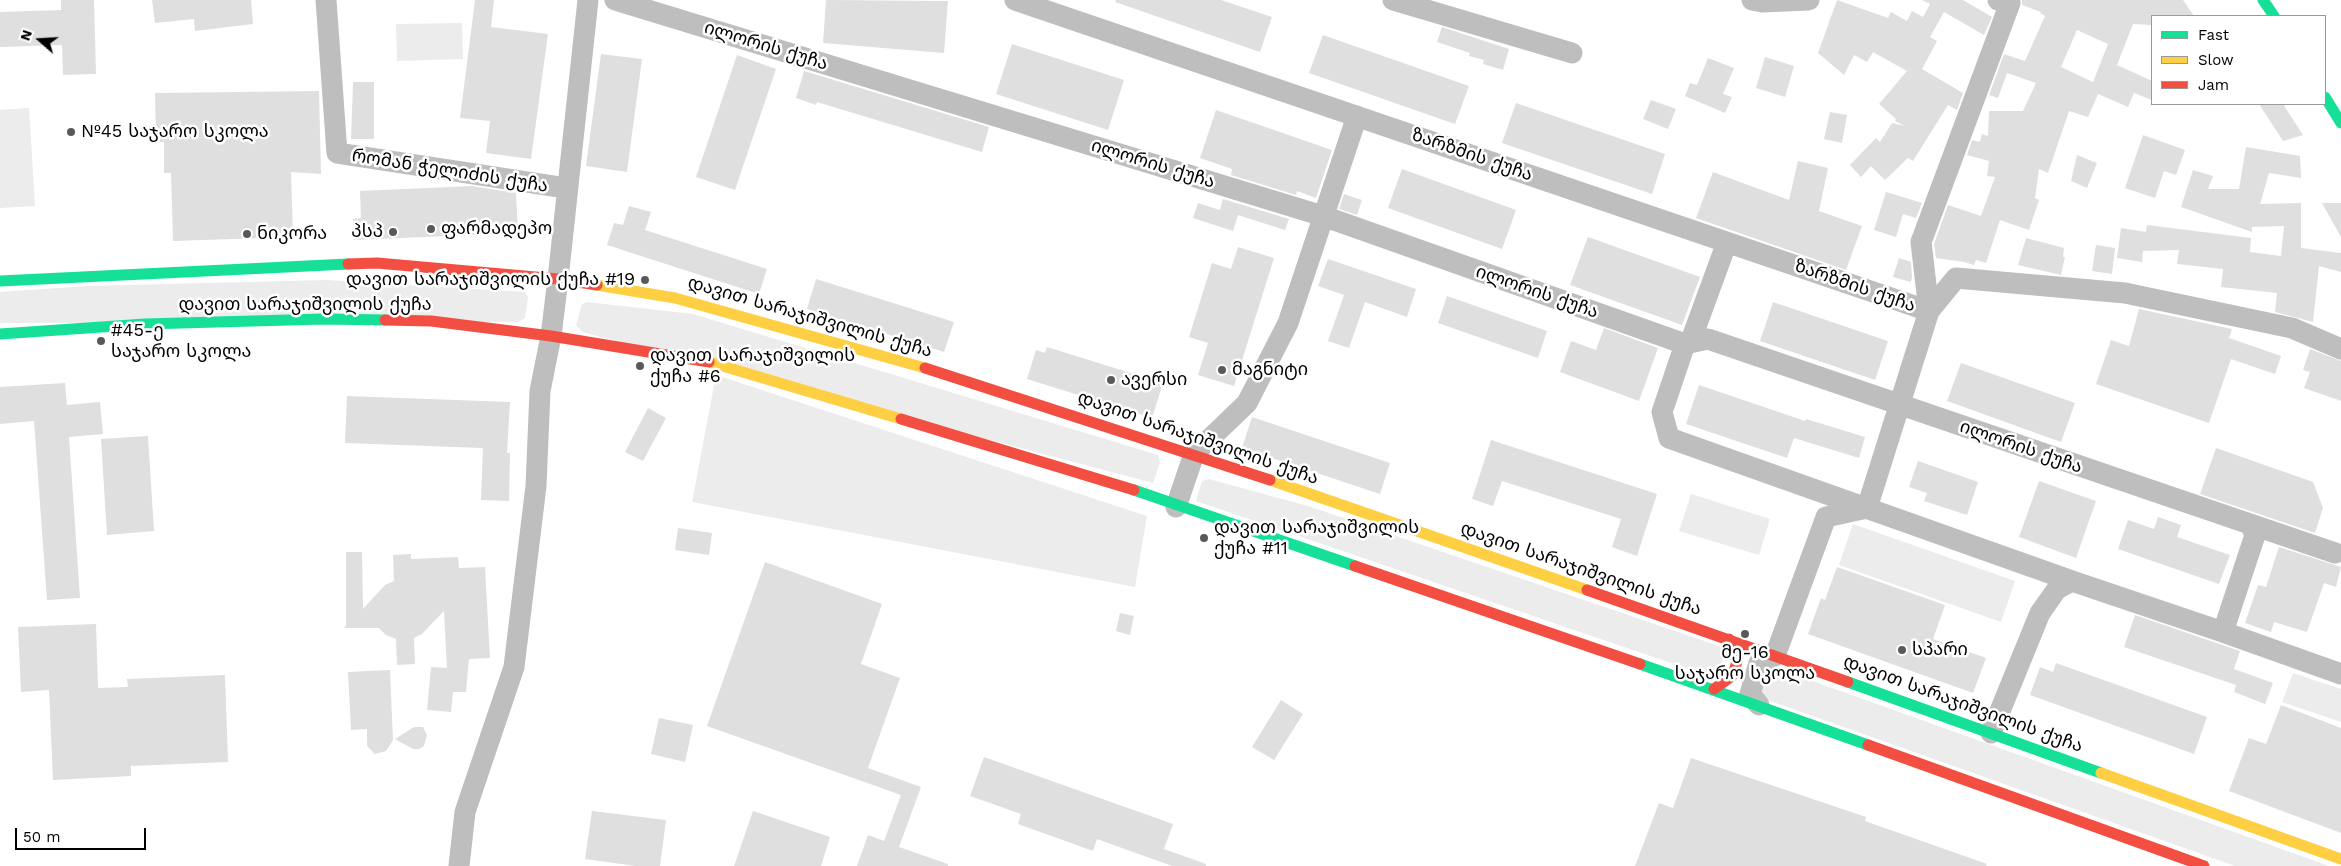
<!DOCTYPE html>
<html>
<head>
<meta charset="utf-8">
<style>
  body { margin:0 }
  #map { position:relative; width:2341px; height:866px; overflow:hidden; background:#fff; font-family:"Work Sans",sans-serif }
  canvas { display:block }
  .legend { position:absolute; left:2151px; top:15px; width:175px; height:90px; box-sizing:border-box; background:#fff; border:1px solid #999; margin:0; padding:6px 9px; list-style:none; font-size:15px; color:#000 }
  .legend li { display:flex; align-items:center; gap:10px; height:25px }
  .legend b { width:25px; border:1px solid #999 }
  .north { position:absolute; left:15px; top:15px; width:50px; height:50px; -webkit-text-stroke:4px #fff; paint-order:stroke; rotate:289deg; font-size:14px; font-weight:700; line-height:20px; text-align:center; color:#000 }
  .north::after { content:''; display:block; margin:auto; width:18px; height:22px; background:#000; clip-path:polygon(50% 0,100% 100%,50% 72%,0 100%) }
  .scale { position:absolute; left:15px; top:828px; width:131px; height:22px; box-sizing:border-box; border:2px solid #000; border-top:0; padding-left:6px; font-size:15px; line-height:18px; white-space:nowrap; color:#000; -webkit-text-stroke:4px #fff; paint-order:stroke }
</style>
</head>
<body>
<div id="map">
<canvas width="2341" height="866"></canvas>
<ul class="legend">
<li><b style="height:6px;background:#16e098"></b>Fast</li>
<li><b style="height:6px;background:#ffcf43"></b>Slow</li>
<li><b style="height:6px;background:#f24e42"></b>Jam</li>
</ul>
<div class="north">N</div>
<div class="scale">50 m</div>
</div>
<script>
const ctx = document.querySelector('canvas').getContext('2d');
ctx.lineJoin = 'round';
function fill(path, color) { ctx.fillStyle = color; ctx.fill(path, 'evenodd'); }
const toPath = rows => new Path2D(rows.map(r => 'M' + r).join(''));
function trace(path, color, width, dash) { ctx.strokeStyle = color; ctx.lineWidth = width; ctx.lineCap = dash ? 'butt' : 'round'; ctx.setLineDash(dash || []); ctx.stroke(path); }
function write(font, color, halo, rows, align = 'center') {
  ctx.font = font + ' "Work Sans","Noto Sans Georgian",sans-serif'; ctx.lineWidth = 5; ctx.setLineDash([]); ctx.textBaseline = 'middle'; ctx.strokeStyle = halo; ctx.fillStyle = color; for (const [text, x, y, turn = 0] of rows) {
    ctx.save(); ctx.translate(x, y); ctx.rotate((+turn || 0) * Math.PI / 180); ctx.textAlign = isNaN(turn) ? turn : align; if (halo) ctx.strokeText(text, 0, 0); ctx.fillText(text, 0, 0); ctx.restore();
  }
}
fill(toPath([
  [462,23,463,59,397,61,396,24],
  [29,108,35,206,0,208,0,110],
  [327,280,525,292,528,297,525,318,518,322,0,323,0,292,88,286],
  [587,302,693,314,1158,455,1160,463,1153,483,582,332,576,325,582,304],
  [716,375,1147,516,1135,587,692,502],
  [1209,479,1308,506,1725,648,1721,666,1706,675,1196,501,1202,481],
  [1691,494,1770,519,1759,555,1679,531],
  [1853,524,2015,581,2001,622,1839,565],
  [1768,665,2329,866,2235,866,1759,697],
  [2293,673,2341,689,2341,722,2282,702]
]), '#ececec');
fill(toPath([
  [61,0,94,0,96,74,63,75,62,45,0,47,0,12,61,10],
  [152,0,251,0,253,24,195,31,194,19,155,23],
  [475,0,494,0,491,27,548,34,531,159,486,153,490,121,460,118],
  [826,0,948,1,944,53,823,43],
  [1116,0,1221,0,1272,17,1260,52,1115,2],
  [1837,0,1888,18,1891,12,1907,21,1912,11,1923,17,1930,4,1922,0,1963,0,1992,17,1984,35,1944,12,1930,37,1937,41,1922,69,1963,93,1957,110,1948,105,1913,161,1908,158,1885,180,1871,166,1861,177,1850,165,1876,138,1880,142,1892,123,1905,126,1895,121,1896,119,1879,104,1907,71,1873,52,1867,62,1854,55,1844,75,1818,53],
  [2022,0,2183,0,2194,16,2152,16,2152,25,2133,24,2117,65,2152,81,2152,100,2134,93,2128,107,2098,94,2088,117,2069,111,2048,173,2039,169,2035,198,2039,200,2029,230,2000,220,1986,263,1976,260,1974,265,1964,262,1936,258,1934,244,1948,205,1981,216,1995,177,1987,176,1989,161,1967,155,1972,140,1980,142,1982,134,1988,136,1989,111,2023,111,2036,83,2007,73,1998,98,1989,95,2004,54,2025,61,2045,16,2040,13,2041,12,2022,5],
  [2077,30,2108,44,2093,82,2061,67],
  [1442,27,1509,49,1503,70,1483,64,1484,60,1469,56,1470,53,1437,42],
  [1323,35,1469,86,1455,124,1309,73],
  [1012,44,1124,80,1108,130,996,94],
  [601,54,642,59,627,172,586,166],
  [737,55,776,69,735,190,696,177],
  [1765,57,1794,66,1785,97,1756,88],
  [1708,58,1734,68,1723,94,1732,97,1725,113,1685,96,1690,83,1697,85],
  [804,71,989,127,982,152,817,102,816,105,796,98],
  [353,82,374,82,374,139,351,139],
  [319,91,321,174,291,172,293,237,173,241,171,173,164,173,164,142,156,142,155,93],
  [1651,100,1676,109,1668,129,1643,119],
  [1516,103,1665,154,1652,194,1502,143],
  [2259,104,2283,104,2303,135,2283,141],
  [1216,110,1332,150,1316,198,1297,191,1296,195,1231,175,1232,169,1200,158],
  [1830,112,1847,115,1842,143,1824,139],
  [2143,135,2185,150,2176,175,2164,171,2155,198,2125,188],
  [2246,147,2300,156,2301,178,2269,173,2260,204,2301,203,2301,248,2341,253,2341,272,2319,266,2313,322,2275,312,2277,293,2221,287,2223,269,2177,264,2179,250,2143,251,2142,262,2117,258,2121,228,2146,232,2147,225,2251,238,2250,252,2281,256,2284,226,2252,227,2252,232,2181,207,2193,170,2213,176,2208,189,2239,189],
  [2077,155,2097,163,2087,188,2071,181],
  [1798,161,1828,168,1819,211,1862,226,1846,270,1696,218,1713,172,1789,200],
  [1402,169,1516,210,1502,249,1388,208],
  [472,186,516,193,518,233,354,240,353,219,361,218,360,191],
  [1886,192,1922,203,1916,218,1903,214,1896,237,1874,230],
  [1344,194,1362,200,1357,215,1339,209],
  [1223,199,1289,219,1285,230,1238,215,1233,231,1193,218,1198,203,1220,210],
  [2322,203,2341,203,2341,237],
  [629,206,651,212,645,230,767,269,759,294,607,245,614,223,623,225],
  [1588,237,1700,277,1682,325,1570,285],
  [2026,238,2064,248,2063,257,2065,257,2061,275,2018,265],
  [2096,245,2115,248,2112,274,2092,271],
  [1238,247,1274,258,1234,386,1198,375,1208,343,1189,337,1212,263,1231,269],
  [1899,258,1911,262,1912,277,1911,282,1893,277],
  [1328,259,1416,289,1407,317,1365,302,1349,348,1328,341,1344,295,1318,286],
  [816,279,954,322,944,352,807,309],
  [1447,296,1547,331,1538,358,1438,323],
  [1773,302,1888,341,1875,380,1760,341],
  [2139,309,2232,329,2229,338,2281,356,2275,374,2231,359,2209,423,2096,384,2111,340,2129,346],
  [1604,328,1658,348,1639,401,1560,372,1571,341,1596,350],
  [1047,347,1163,383,1152,418,1027,379,1036,350,1045,353],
  [2310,349,2341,361,2341,401,2304,388,2310,372,2303,370],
  [1961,363,2075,403,2061,442,1947,401],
  [65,383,67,405,100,402,103,434,69,437,80,598,47,600,34,421,0,424,0,387],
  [1699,385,1805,421,1806,419,1865,437,1859,458,1794,438,1787,458,1686,424],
  [347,396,510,402,507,453,510,453,509,501,481,500,483,448,345,443],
  [648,408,666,418,643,461,625,452],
  [1252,417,1390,463,1380,494,1242,448],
  [148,436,154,531,107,535,101,439],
  [1491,440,1657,494,1637,556,1612,547,1621,519,1502,481,1493,506,1472,499],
  [2216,448,2313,482,2323,508,2315,533,2200,494],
  [1918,461,1978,482,1967,515,1924,501,1927,493,1909,487],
  [2039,481,2096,501,2076,558,2019,537],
  [2158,517,2181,525,2177,537,2230,555,2219,584,2118,549,2128,520,2154,529],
  [678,528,712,533,709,555,675,550],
  [2279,547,2341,567,2336,587,2324,583,2307,632,2274,622,2271,632,2245,623,2258,585,2266,587],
  [346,552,362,552,363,609,385,585,394,581,393,555,411,554,411,559,458,557,459,568,485,567,490,658,469,659,466,692,453,692,451,712,427,710,431,667,447,668,444,611,422,634,414,638,415,664,397,665,396,639,386,635,379,628,344,628,346,626],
  [765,562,882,604,861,664,900,678,868,768,921,787,899,847,948,864,948,866,857,866,868,835,884,841,901,795,707,726],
  [1837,567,1945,605,1933,639,1986,658,1973,693,1808,634,1821,598,1825,600],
  [1120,613,1134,616,1130,635,1116,631],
  [2135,615,2240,651,2234,669,2273,683,2265,704,2234,692,2236,685,2124,647],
  [96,624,98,688,128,687,127,679,225,675,228,762,131,766,131,776,53,780,49,690,21,692,18,627],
  [2056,663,2207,717,2194,754,2030,695,2040,667,2053,672],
  [390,670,393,740,386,751,375,754,367,746,367,729,351,730,348,672],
  [1281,700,1303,714,1274,760,1252,747],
  [2281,705,2341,728,2341,833,2229,791,2249,738,2266,744],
  [659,718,693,725,685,762,651,754],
  [414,727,423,727,427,735,424,746,419,749,413,749,395,739],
  [984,757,1173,824,1164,849,1206,864,1206,866,1172,866,1097,839,1093,851,1018,824,1021,814,970,796],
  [1691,758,1866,817,1865,821,1987,864,1986,866,1635,866,1659,803,1673,808],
  [592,811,666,820,660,866,636,866,585,859],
  [753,811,830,837,821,866,734,866]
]), '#dfdfdf');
trace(toPath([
  [326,0,337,153,566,188],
  [615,0,1323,216,1685,344,1708,339,2250,524,2255,535,2223,632,2072,581,2057,589,2040,613,1991,733],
  [1015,0,1929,311],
  [1393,0,1572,53],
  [1752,0,1762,2,1809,0],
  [1929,311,1956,278,2125,293,2292,328,2341,349],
  [1690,343,1727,242],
  [1685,344,1662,412,1669,438,2072,581],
  [1176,507,1194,454,1247,403,1288,323,1357,116],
  [2250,524,2335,553],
  [2223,632,2341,674],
  [1759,705,1750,694,1759,663,1775,656,1826,517,1867,508,1929,311,1921,242,2010,3,1998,0],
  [459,866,465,812,514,667,536,486,540,391,551,336,558,279,588,0]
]), '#bebebe', 21);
trace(toPath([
  [2263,0,2274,16],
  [2325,97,2341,123],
  [0,281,348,264],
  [0,334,145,324,324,319,385,320],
  [1134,490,1355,566],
  [1640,664,1868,745],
  [1848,682,2101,773]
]), '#16e098', 11);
trace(toPath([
  [597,285,675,298,925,368],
  [709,362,901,419],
  [1270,480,1587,590],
  [2101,773,2341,859]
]), '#ffcf43', 11);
trace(toPath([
  [348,264,377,263,558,279,597,285],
  [385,320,431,321,551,336,709,362],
  [925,368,1270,480],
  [901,419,1134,490],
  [1355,566,1640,664],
  [1587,590,1848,682],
  [1714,689,1732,676,1734,672,1737,661,1729,639],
  [1868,745,2204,866]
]), '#f24e42', 11);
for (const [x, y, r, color] of [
  [71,132,5,"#595959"],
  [431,229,5,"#595959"],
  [393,232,5,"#595959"],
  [247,234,5,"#595959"],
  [645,280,5,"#595959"],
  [101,341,5,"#595959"],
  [640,366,5,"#595959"],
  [1222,370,5,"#595959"],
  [1111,380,5,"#595959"],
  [1204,538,5,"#595959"],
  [1745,634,5,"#595959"],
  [1902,650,5,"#595959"]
]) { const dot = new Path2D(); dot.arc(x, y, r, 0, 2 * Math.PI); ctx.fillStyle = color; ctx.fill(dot); trace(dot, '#fff', 2); }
write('18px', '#000', '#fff', [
  ["ილორის ქუჩა",766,46,17],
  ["ზარზმის ქუჩა",1472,155,19],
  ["ილორის ქუჩა",1153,164,17],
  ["რომან ჭელიძის ქუჩა",450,171,9],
  ["ზარზმის ქუჩა",1855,286,19],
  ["ილორის ქუჩა",1537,292,19],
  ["დავით სარაჯიშვილის ქუჩა",305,305],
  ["დავით სარაჯიშვილის ქუჩა",810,317,16],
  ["დავით სარაჯიშვილის ქუჩა",1198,438,19],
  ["ილორის ქუჩა",2021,447,19],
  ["დავით სარაჯიშვილის ქუჩა",1581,569,19],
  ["დავით სარაჯიშვილის ქუჩა",1963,704,20]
]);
write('18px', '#000', '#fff', [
  ["№45 საჯარო სკოლა",81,132],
  ["ფარმადეპო",441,229],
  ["პსპ",383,232,"right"],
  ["ნიკორა",257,234],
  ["დავით სარაჯიშვილის ქუჩა #19",635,280,"right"],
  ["#45-ე",111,331],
  ["საჯარო სკოლა",111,352],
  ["დავით სარაჯიშვილის",650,356],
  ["ქუჩა #6",650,377],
  ["მაგნიტი",1232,370],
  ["ავერსი",1121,380],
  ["დავით სარაჯიშვილის",1214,528],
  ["ქუჩა #11",1214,549],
  ["სპარი",1912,650],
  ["მე-16",1745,653,"center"],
  ["საჯარო სკოლა",1745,674,"center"]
], 'left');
</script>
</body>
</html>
